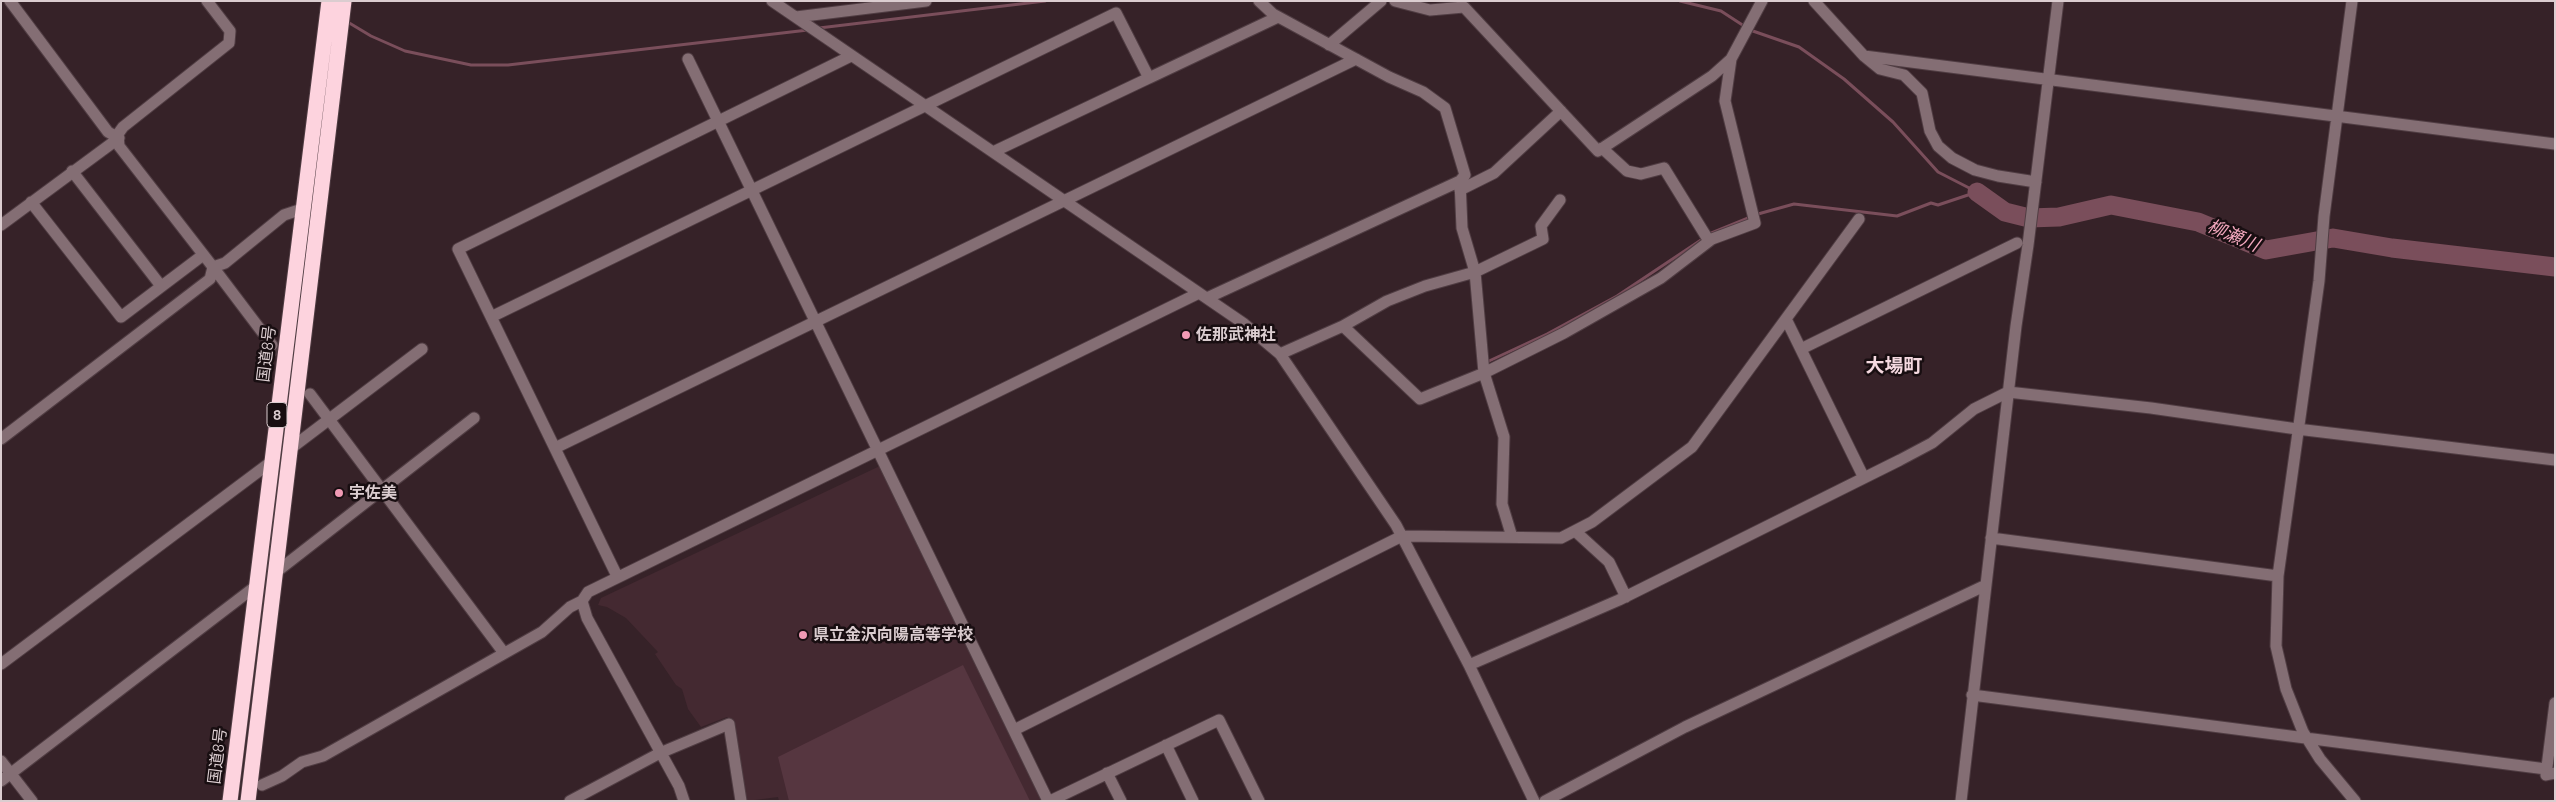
<!DOCTYPE html>
<html>
<head>
<meta charset="utf-8">
<style>
  body { margin:0 }
  #map { position:relative; width:2556px; height:802px; overflow:hidden; background:#362228; font-family:Quicksand,sans-serif }
  canvas { display:block }
  .frame { position:absolute; inset:0; border:2px solid #dbcdd0; pointer-events:none }
</style>
</head>
<body>
<div id="map">
<canvas width="2556" height="802"></canvas>
<div class="frame"></div>
</div>
<script>
const ctx = document.querySelector('canvas').getContext('2d');
ctx.lineJoin = 'round';
function fill(path, color) { ctx.fillStyle = color; ctx.fill(path, 'evenodd'); }
const toPath = rows => new Path2D(rows.map(r => 'M' + r).join(''));
function trace(path, color, width, dash) { ctx.strokeStyle = color; ctx.lineWidth = width; ctx.lineCap = dash ? 'butt' : 'round'; ctx.setLineDash(dash || []); ctx.stroke(path); }
function write(font, color, halo, rows, align = 'center') {
  ctx.font = font + ' Quicksand,"Noto Sans JP",sans-serif'; ctx.lineWidth = 5; ctx.setLineDash([]); ctx.textBaseline = 'middle'; ctx.strokeStyle = halo; ctx.fillStyle = color; for (const [text, x, y, turn = 0] of rows) {
    ctx.save(); ctx.translate(x, y); ctx.rotate((+turn || 0) * Math.PI / 180); ctx.textAlign = isNaN(turn) ? turn : align; if (halo) ctx.strokeText(text, 0, 0); ctx.fillText(text, 0, 0); ctx.restore();
  }
}
fill(toPath([
  [882,465,1044,801,779,801,778,797,747,801,744,797,732,721,727,717,701,727,688,709,682,689,676,685,655,654,658,652,626,618,607,607,598,605,601,598]
]), '#442931');
fill(toPath([
  [963,665,1030,801,789,801,778,757]
]), '#563640');
trace(toPath([
  [1680,1,1721,11,1744,26],
  [346,21,371,36,405,51,471,65,508,65,808,30],
  [819,28,1045,1],
  [1750,30,1799,47,1844,79,1893,122,1938,172,1977,192],
  [1709,234,1758,214,1794,204,1897,216,1931,203,1938,205,1977,192],
  [1489,361,1547,334,1617,296,1704,238]
]), '#7a4e5b', 3);
trace(toPath([
  [1977,192,2005,212,2029,218,2059,217,2111,205,2198,222,2266,250,2333,238,2392,248,2555,267]
]), '#7a4e5b', 19);
trace(toPath([
  [272,345,301,382]
]), '#4f3c41', 11, [11, 5.5]);
const minor = toPath([
  [10,1,108,132,119,138],
  [207,1,230,31,229,43,123,127,118,134,119,146,213,267,225,263,284,215,302,209],
  [772,1,1243,323,1280,354,1396,525,1469,665,1534,801],
  [1395,1,1430,10,1464,7,1598,151,1712,76,1731,59],
  [1814,1,1864,56,1880,69,1904,75,1922,93,1930,131,1938,146,1952,158,1975,170,1998,176,2036,182],
  [2352,1,2324,216,2319,281,2278,576,2276,646,2286,689,2303,732,2320,759,2355,801],
  [796,17,926,1],
  [1329,45,1381,1],
  [1864,56,2555,144],
  [688,59,1048,801],
  [1149,78,1278,17],
  [1602,148,1627,171,1641,174,1664,168,1709,241],
  [72,171,161,286],
  [1460,181,1462,228,1475,272,1484,373,1504,437,1502,504,1512,537],
  [1460,190,1494,173,1561,111],
  [31,202,121,317,203,255],
  [1,225,119,138],
  [213,267,272,345],
  [1207,298,1460,181,1465,175,1445,108,1423,92,1389,77,1273,14,1259,1],
  [491,317,1116,13,1149,78,993,152],
  [1786,319,1864,478],
  [1343,326,1387,301,1425,286,1475,272,1543,239,1541,226,1560,200],
  [1801,349,2017,243],
  [1280,354,1343,326,1420,399,1484,373,1564,333,1661,278,1712,239,1755,223,1725,101,1731,59,1762,1],
  [310,394,504,653],
  [1,439,210,279,213,267],
  [555,448,1356,59],
  [290,449,422,349],
  [1575,531,1609,562,1626,597],
  [1991,538,2278,576],
  [275,573,474,418],
  [617,576,458,249,851,56],
  [1,664,271,462],
  [1469,665,1619,600,1900,460,1932,443,1974,409,2008,392,2151,408,2297,429,2555,460],
  [1972,695,2546,769],
  [2555,703,2546,775,2555,773],
  [1014,730,1402,536,1561,538,1592,522,1692,447,1859,219],
  [1166,745,1193,801],
  [1,761,32,801],
  [1107,773,1121,801],
  [1,781,256,586],
  [262,785,282,776,302,762,323,756,542,632,570,607,582,601],
  [570,801,660,753,729,724,741,801],
  [684,801,679,786,587,618,582,601,588,592,1199,293],
  [1050,801,1219,720,1259,801],
  [1545,801,1685,727,1984,586],
  [1961,801,2016,326,2028,245,2058,1]
]);
const highway = toPath([
  [230,801,329,1],
  [248,801,344,1]
]);
trace(minor, '#503d43', 13);
trace(highway, '#503d43', 17);
trace(minor, '#846e74', 11);
trace(highway, '#fdd3de', 15);
for (const [x, y, r, color] of [
  [1186,335,5,"#f09ab4"],
  [339,493,5,"#f09ab4"],
  [803,635,5,"#f09ab4"]
]) { const dot = new Path2D(); dot.arc(x, y, r, 0, 2 * Math.PI); ctx.fillStyle = color; ctx.fill(dot); trace(dot, '#180e11', 2); }
for (const [x, y, w] of [
  [277,415,20]
]) { const box = new Path2D(); box.roundRect(x - w / 2, y - 12.5, w, 25, 4); ctx.fillStyle = '#180e11'; ctx.fill(box); trace(box, '#dbcdd0', 1); }
write('bold 15px', '#dbcdd0', null, [
  ["8",277,415]
]);
write('bold 16px', '#dbcdd0', '#180e11', [
  ["佐那武神社",1196,335],
  ["宇佐美",349,493],
  ["県立金沢向陽高等学校",813,635]
], 'left');
write('16px', '#dbcdd0', '#180e11', [
  ["国道8号",267,354,-83],
  ["国道8号",218,756,-83]
]);
write('italic 18px', '#f3a8be', '#180e11', [
  ["柳瀬川",2233,236,23]
]);
write('bold 19px', '#f5d9e0', '#180e11', [
  ["大場町",1894,366]
]);
</script>
</body>
</html>
